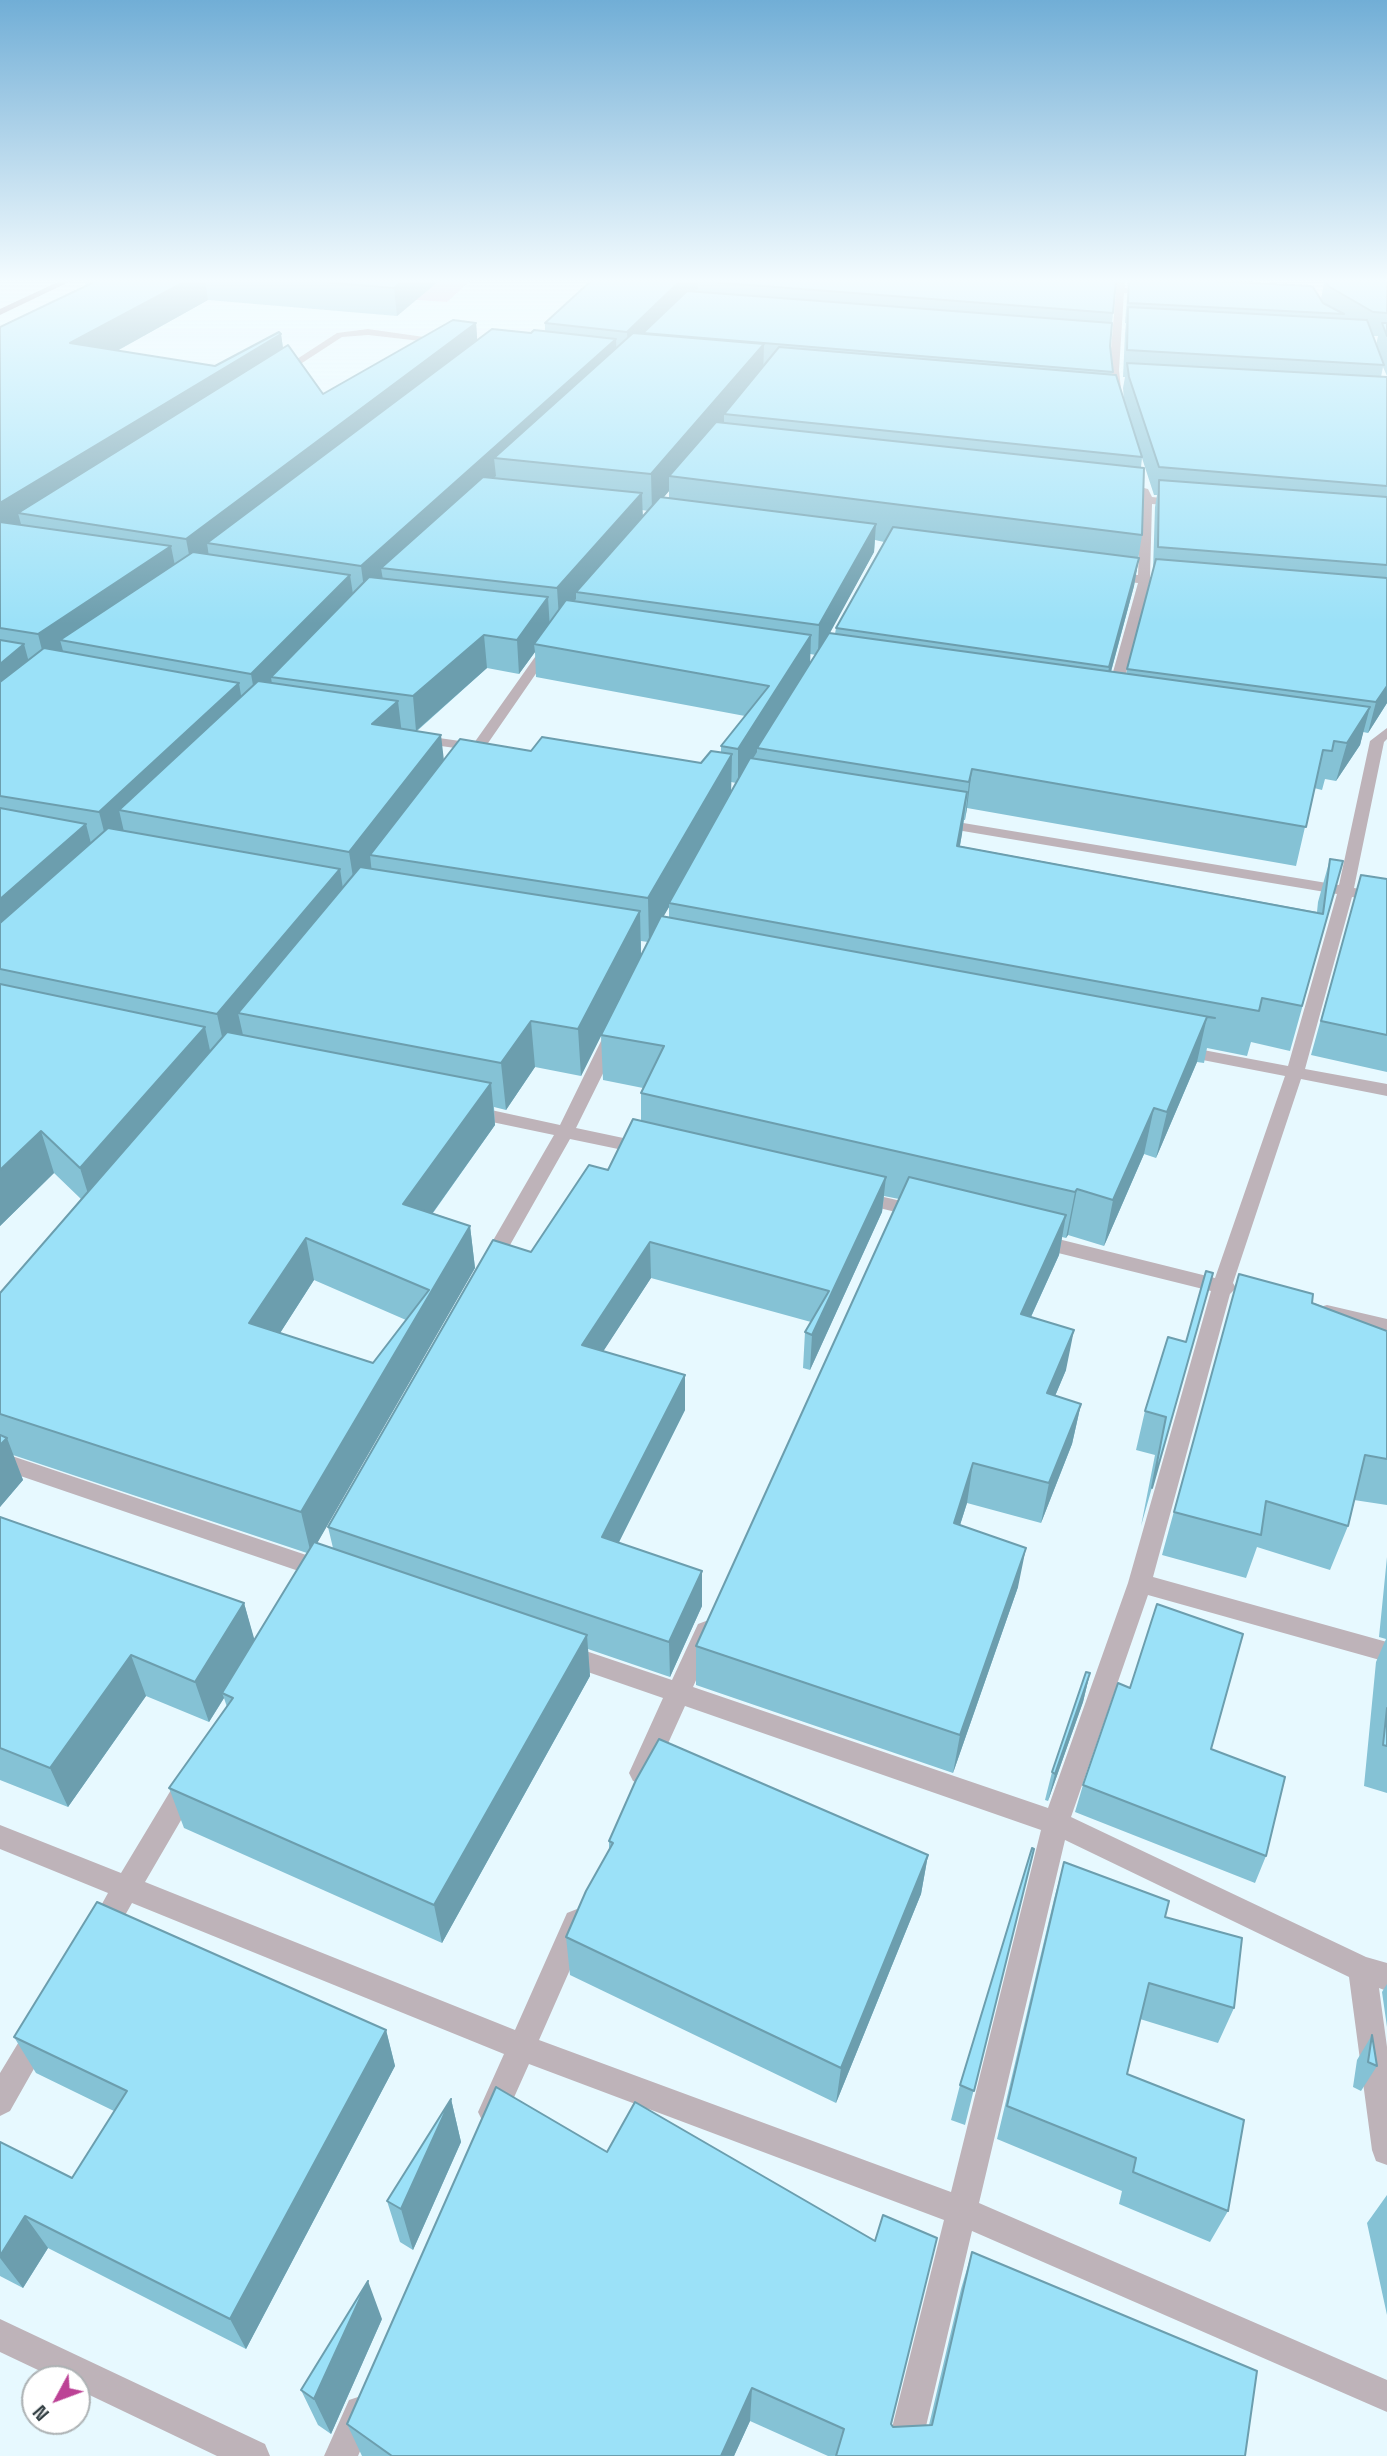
<!DOCTYPE html>
<html>
<head>
<meta charset="utf-8">
<style>
  body { margin:0 }
  #map { position:relative; width:1387px; height:2456px; overflow:hidden; background:#e7f9ff; font-family:"Space Grotesk",sans-serif }
  canvas { display:block }
  .north { position:absolute; left:21px; top:2365px; width:70px; height:70px; box-sizing:border-box; background:#fff; border:2px solid #adb2b4; border-radius:50%; rotate:229deg; font-size:19px; font-weight:700; line-height:28px; text-align:center; color:#333f43 }
  .north::after { content:''; display:block; margin:auto; width:24px; height:32px; background:#bc4295; clip-path:polygon(50% 0,100% 100%,50% 72%,0 100%) }
</style>
</head>
<body>
<div id="map">
<canvas width="1387" height="2456"></canvas>
<div class="north">N</div>
</div>
<script>
const ctx = document.querySelector('canvas').getContext('2d');
ctx.lineJoin = 'round';
function fill(path, color) { ctx.fillStyle = color; ctx.fill(path, 'evenodd'); }
const toPath = rows => new Path2D(rows.map(r => 'M' + r).join(''));
function trace(path, color, width, dash) { ctx.strokeStyle = color; ctx.lineWidth = width; ctx.lineCap = dash ? 'butt' : 'round'; ctx.setLineDash(dash || []); ctx.stroke(path); }
fill(toPath([
  [199,280,471,280,447,302,197,285]
]), '#e8b8d4');
fill(toPath([
  [1117,280,1125,280,1125,288,1156,292,1152,295,1124,293,1119,370,1122,398,1117,401,1112,398,1109,370,1116,293,1087,289,1091,286,1116,288,1117,280],
  [368,329,452,341,447,344,368,335,342,337,282,376,274,374,337,333,368,329],
  [1144,488,1148,489,1152,497,1180,500,1186,503,1180,506,1152,504,1150,577,1176,579,1182,583,1176,587,1149,584,1120,697,1113,701,1106,697,1138,583,1109,580,1103,576,1109,572,1138,575,1141,503,1120,501,1115,498,1120,495,1140,496,1139,491,1144,488],
  [549,642,555,646,486,746,486,751,477,759,467,759,465,756,469,750,413,742,413,736,418,735,474,743,545,643,549,642],
  [1387,728,1387,739,1384,742,1354,888,1387,893,1387,903,1352,897,1305,1069,1387,1084,1387,1096,1301,1079,1233,1283,1236,1288,1230,1294,1153,1577,1387,1642,1387,1662,1148,1595,1071,1817,1366,1957,1387,1963,1387,1991,1379,1988,1387,2047,1387,2165,1376,2161,1372,2150,1349,1977,1065,1840,979,2203,1387,2380,1387,2412,972,2231,919,2456,885,2456,944,2220,529,2064,503,2122,493,2127,483,2122,478,2112,504,2054,132,1903,111,1940,101,1944,91,1940,87,1931,108,1893,0,1849,0,1825,121,1873,180,1775,189,1771,198,1775,202,1783,198,1791,145,1882,515,2030,567,1913,577,1909,587,1913,591,1922,539,2040,951,2192,1041,1830,685,1706,651,1781,642,1784,633,1781,629,1773,663,1698,556,1661,553,1654,556,1647,565,1644,672,1680,698,1624,706,1621,714,1624,718,1631,693,1687,1048,1808,1128,1583,1211,1291,1034,1247,1027,1245,1024,1240,1027,1235,1034,1233,1215,1278,1285,1076,1182,1056,1173,1051,1182,1046,1288,1066,1337,894,939,827,932,823,939,819,1339,885,1370,741,1387,728],
  [612,1032,621,1037,576,1128,647,1143,656,1149,647,1155,570,1139,497,1268,483,1268,480,1263,554,1135,468,1117,459,1111,468,1105,560,1125,603,1037,612,1032],
  [858,1191,927,1207,930,1212,927,1217,920,1218,851,1201,849,1197,851,1193,858,1191],
  [1327,1305,1387,1319,1387,1333,1320,1317,1317,1312,1320,1307,1327,1305],
  [0,1452,333,1564,337,1571,333,1578,325,1580,0,1469,0,1452],
  [39,2021,49,2025,53,2035,10,2111,0,2116,0,2073,29,2025,39,2021],
  [0,2319,265,2444,270,2456,217,2456,77,2389,77,2379,57,2379,0,2352,0,2319],
  [361,2396,373,2400,377,2412,358,2456,324,2456,349,2400,361,2396]
]), '#beb3b9');
fill(toPath([
  [62,280,73,280,0,315,0,309,62,280]
]), '#8f7b86');
fill(toPath([
  [83,280,440,280,397,316,208,300,117,351,215,366,281,334,283,348,323,394,476,323,477,340,545,331,545,323,592,280,1116,280,1110,346,1112,374,1124,401,1123,388,1125,377,1123,377,1125,333,1126,323,1125,323,1128,286,1126,280,1196,280,1321,299,1324,283,1323,280,1387,280,1387,376,1383,367,1381,377,1387,377,1387,703,1368,733,1363,732,1360,745,1336,781,1325,779,1322,790,1314,788,1296,866,967,808,965,820,964,820,960,846,1317,912,1318,902,1330,859,1343,861,1290,1051,1251,1042,1247,1056,1207,1048,1204,1063,1197,1062,1156,1158,1144,1154,1104,1246,1068,1235,1066,1238,1062,1237,1059,1255,1031,1317,1066,1370,1055,1396,1081,1404,1072,1444,1041,1523,967,1503,960,1525,1018,1587,953,1773,696,1685,696,1646,899,1199,884,1196,882,1212,810,1370,803,1368,805,1332,811,1322,651,1278,603,1351,685,1375,685,1410,619,1542,702,1606,670,1677,588,1649,590,1676,442,1943,184,1828,169,1788,227,1707,224,1698,209,1722,146,1696,68,1807,0,1780,0,1517,244,1603,254,1640,307,1553,13,1455,23,1480,0,1507,0,1293,81,1199,54,1173,0,1226,0,327,86,286],
  [1373,336,1378,336,1376,345],
  [1142,458,1154,495,1157,495,1155,507,1153,571,1126,674,1111,672,1134,586,1142,535,1141,467],
  [669,491,669,498,663,498],
  [642,510,648,511,643,517],
  [875,540,884,542,836,628,835,634,829,633,874,552],
  [535,652,536,677,745,716,721,746,721,752,701,763,531,751,444,760,417,731,487,668,519,674],
  [810,654,816,655,810,664],
  [731,782,736,783,731,792],
  [669,907,669,917,663,916],
  [641,941,648,942,641,955],
  [601,1036,603,1080,643,1088,641,1093,641,1121,608,1170,531,1252,328,1527,333,1548,317,1543,475,1268,470,1226,433,1213,495,1125,494,1107,506,1110,535,1067,581,1076],
  [314,1280,406,1320,373,1363,280,1333],
  [1361,875,1387,879,1387,1072,1311,1055],
  [1213,1273,1141,1526,1155,1455,1136,1450,1145,1411,1186,1342],
  [1239,1274,1387,1331,1387,1505,1354,1500,1348,1526,1330,1570,1257,1547,1246,1578,1162,1555],
  [1387,1557,1387,1793,1364,1786,1376,1662,1386,1639,1379,1637],
  [1090,1673,1083,1702,1048,1801,1045,1800,1052,1772],
  [1211,1749,1266,1856,1255,1883,1075,1812,1083,1785],
  [609,1841,928,1855,921,1894,836,2103,570,1975,566,1937,609,1849],
  [1034,1849,965,2125,951,2120,960,2085],
  [1064,1862,1165,1917,1234,2008,1218,2043,1140,2019,1127,2074,1228,2211,1210,2242,1119,2204,1122,2191,997,2139,1054,1899],
  [1387,1984,1387,2027,1382,1992],
  [386,2030,395,2066,246,2349,48,2248,23,2288,0,2276,0,2142,72,2178,114,2111,36,2073,14,2037],
  [1372,2035,1377,2066,1361,2091,1353,2087,1357,2060],
  [496,2087,893,2427,929,2425,961,2289,972,2252,1245,2456,828,2456,750,2421,734,2456,362,2456,347,2424],
  [451,2099,461,2142,413,2250,400,2242,387,2201],
  [1387,2195,1387,2315,1367,2223],
  [382,2319,331,2434,318,2425,301,2390]
]), '#85c2d5');
fill(toPath([
  [188,280,205,280,208,300,77,373,70,343],
  [404,280,440,280,397,316,394,288],
  [681,280,710,280,698,281,698,289,643,333,644,340,628,355,627,332],
  [476,323,478,350,207,543,209,557,192,570,186,539],
  [281,334,285,363,18,513,22,528,0,542,0,503],
  [616,339,617,365,494,458,496,476,394,569,381,568,383,580,365,596,361,566],
  [764,344,763,378,724,414,724,424,669,476,669,491,652,511,651,474],
  [642,493,643,522,576,592,576,599,559,618,557,588],
  [876,524,874,552,818,655,819,625],
  [171,546,178,581,60,640,65,658,47,670,38,634],
  [1139,558,1134,586,1104,697,1109,667],
  [350,575,355,607,271,677,273,692,257,708,251,674],
  [548,597,550,630,534,644,535,652,519,674,517,640],
  [484,635,487,668,416,731,413,696],
  [811,635,810,668,757,748,757,752,738,783,738,749],
  [24,644,34,681,0,709,0,664],
  [239,683,245,720,119,810,125,836,109,851,99,812],
  [1387,686,1387,703,1368,733,1376,702],
  [398,701,403,743,372,724],
  [1370,707,1360,745,1336,781,1347,743],
  [441,735,446,778,370,855,372,874,356,896,349,852],
  [732,754,731,796,669,903,669,907,649,942,648,898],
  [972,769,967,808,965,820,969,782],
  [967,792,962,834,952,888,957,846],
  [86,824,96,863,0,949,0,899],
  [340,869,346,909,238,1013,243,1035,226,1055,217,1014],
  [640,911,641,956,581,1076,578,1029],
  [1207,1017,1197,1062,1156,1158,1167,1112],
  [531,1021,535,1067,506,1110,501,1063],
  [205,1027,214,1069,93,1210,80,1168],
  [491,1083,495,1125,409,1246,403,1204],
  [1154,1108,1144,1154,1104,1246,1113,1200],
  [41,1131,54,1173,0,1226,0,1170],
  [886,1177,882,1212,810,1370,812,1335],
  [1077,1189,1068,1235,1066,1238,1075,1192],
  [1066,1215,1059,1255,1014,1354,1021,1314],
  [470,1226,475,1268,311,1554,301,1512],
  [306,1238,314,1280,259,1366,249,1323],
  [650,1242,651,1278,584,1381,582,1345],
  [1074,1330,1066,1370,1039,1434,1047,1393],
  [685,1375,685,1410,604,1572,602,1537],
  [1081,1404,1072,1444,1041,1523,1049,1483],
  [7,1438,23,1480,0,1507,0,1445],
  [973,1463,967,1503,948,1563,954,1523],
  [1026,1548,1018,1587,953,1773,960,1735],
  [702,1571,702,1606,670,1677,669,1642],
  [244,1603,256,1645,222,1693,224,1698,209,1722,195,1682],
  [587,1635,590,1676,442,1943,434,1905],
  [131,1655,146,1696,68,1807,50,1768],
  [1090,1673,1083,1702,1048,1801,1055,1774],
  [928,1855,921,1894,836,2103,841,2068],
  [386,2030,395,2066,246,2349,230,2319],
  [451,2099,461,2142,413,2250,401,2209],
  [25,2216,48,2248,23,2288,0,2258,0,2256],
  [368,2281,382,2319,331,2434,314,2399],
  [752,2388,750,2421,734,2456,721,2456]
]), '#6c9eae');
const building = toPath([
  [90,280,188,280,70,343,215,366,279,332,281,334,0,503,0,327,92,283,90,280],
  [299,280,404,280,394,288,299,280],
  [592,280,681,280,627,332,545,323,592,280],
  [700,280,1116,280,1113,313,698,281,700,280],
  [1129,280,1197,280,1310,286,1313,287,1323,303,1344,314,1128,303,1129,280],
  [1326,280,1387,280,1387,313,1373,312,1328,286,1326,280],
  [687,291,1112,323,1110,346,1113,372,643,333,687,291],
  [1128,307,1367,320,1384,365,1127,350,1128,307],
  [453,320,476,323,186,539,18,513,288,345,323,394,453,320],
  [1382,323,1387,323,1387,336,1382,323],
  [492,329,531,333,534,330,616,339,361,566,207,543,492,329],
  [633,333,764,344,651,474,494,458,633,333],
  [779,347,1116,375,1142,457,724,414,779,347],
  [1127,363,1387,377,1387,486,1159,467,1129,377,1127,363],
  [716,422,1144,468,1142,535,669,476,716,422],
  [483,477,642,493,557,588,381,568,483,477],
  [1159,480,1387,497,1387,565,1158,547,1159,480],
  [660,497,876,524,819,625,576,592,660,497],
  [0,522,171,546,38,634,0,628,0,522],
  [893,527,1139,558,1109,667,836,628,893,527],
  [193,552,350,575,251,674,60,640,193,552],
  [1156,559,1387,578,1387,686,1376,702,1127,669,1156,559],
  [369,577,548,597,517,640,484,635,413,696,271,677,369,577],
  [566,600,811,635,738,749,721,746,769,686,534,644,566,600],
  [829,633,1370,707,1347,743,1334,741,1332,751,1323,750,1306,827,972,769,969,782,757,748,829,633],
  [0,640,24,644,0,664,0,640],
  [44,648,239,683,99,812,0,796,0,682,44,648],
  [258,681,398,701,372,724,441,735,349,852,119,810,258,681],
  [542,737,701,763,711,751,732,754,648,898,370,855,460,739,531,751,542,737],
  [750,758,967,792,957,846,1323,914,1330,859,1343,861,1302,1006,1262,998,1259,1011,669,903,750,758],
  [0,808,86,824,0,899,0,808],
  [108,828,340,869,217,1014,0,969,0,923,108,828],
  [360,867,640,911,578,1029,531,1021,501,1063,238,1013,360,867],
  [1361,875,1387,879,1387,1035,1321,1021,1361,875],
  [661,916,1215,1018,1207,1017,1167,1112,1154,1108,1113,1200,1077,1189,1075,1192,641,1093,664,1046,601,1035,661,916],
  [0,984,205,1027,80,1168,41,1131,0,1170,0,984],
  [227,1032,491,1083,403,1204,470,1226,301,1512,0,1414,0,1293,227,1032],
  [306,1238,429,1290,373,1363,249,1323,306,1238],
  [633,1119,886,1177,812,1335,805,1332,829,1291,650,1242,582,1345,685,1375,602,1537,702,1571,669,1642,328,1527,493,1240,531,1252,589,1165,608,1170,633,1119],
  [909,1177,1066,1215,1021,1314,1074,1330,1047,1393,1081,1404,1049,1483,973,1463,954,1523,1026,1548,960,1735,696,1646,909,1177],
  [1206,1271,1213,1273,1152,1488,1166,1417,1145,1411,1168,1337,1186,1342,1206,1271],
  [1239,1274,1313,1294,1312,1303,1387,1331,1387,1459,1365,1455,1348,1526,1266,1501,1261,1535,1174,1512,1239,1274],
  [0,1435,7,1438,0,1445,0,1435],
  [0,1517,244,1603,195,1682,131,1655,50,1768,0,1748,0,1517],
  [314,1542,587,1635,434,1905,169,1788,233,1698,222,1693,314,1542],
  [1157,1604,1243,1634,1211,1749,1285,1777,1266,1856,1083,1785,1118,1683,1130,1688,1157,1604],
  [1086,1672,1090,1673,1055,1774,1052,1772,1086,1672],
  [1387,1708,1387,1746,1383,1745,1387,1708],
  [659,1739,928,1855,841,2068,566,1937,586,1891,613,1843,609,1841,636,1780,659,1739],
  [1032,1848,1034,1849,974,2091,960,2085,1032,1848],
  [1064,1862,1169,1901,1165,1917,1242,1938,1234,2008,1149,1983,1127,2074,1244,2120,1228,2211,1133,2172,1136,2158,1007,2106,1064,1862],
  [97,1902,386,2030,230,2319,25,2216,0,2256,0,2142,72,2178,127,2091,14,2037,97,1902],
  [1372,2035,1377,2066,1368,2062,1372,2035],
  [496,2087,607,2152,635,2102,875,2241,883,2215,937,2238,891,2424,893,2427,932,2425,972,2252,1257,2371,1245,2456,836,2456,844,2429,752,2388,721,2456,392,2456,347,2424,496,2087],
  [451,2099,401,2209,387,2201,451,2099],
  [368,2281,314,2399,301,2390,368,2281]
]);
fill(building, '#9be1f8');
trace(building, '#6c9eae', 2);
const sky = ctx.createLinearGradient(0, 0, 0, 624);
sky.addColorStop(0, '#71aed6');
sky.addColorStop(0.45, '#f4fcff');
sky.addColorStop(1, '#f4fcff00');
ctx.fillStyle = sky;
ctx.fillRect(0, 0, 1387, 624);
</script>
</body>
</html>
